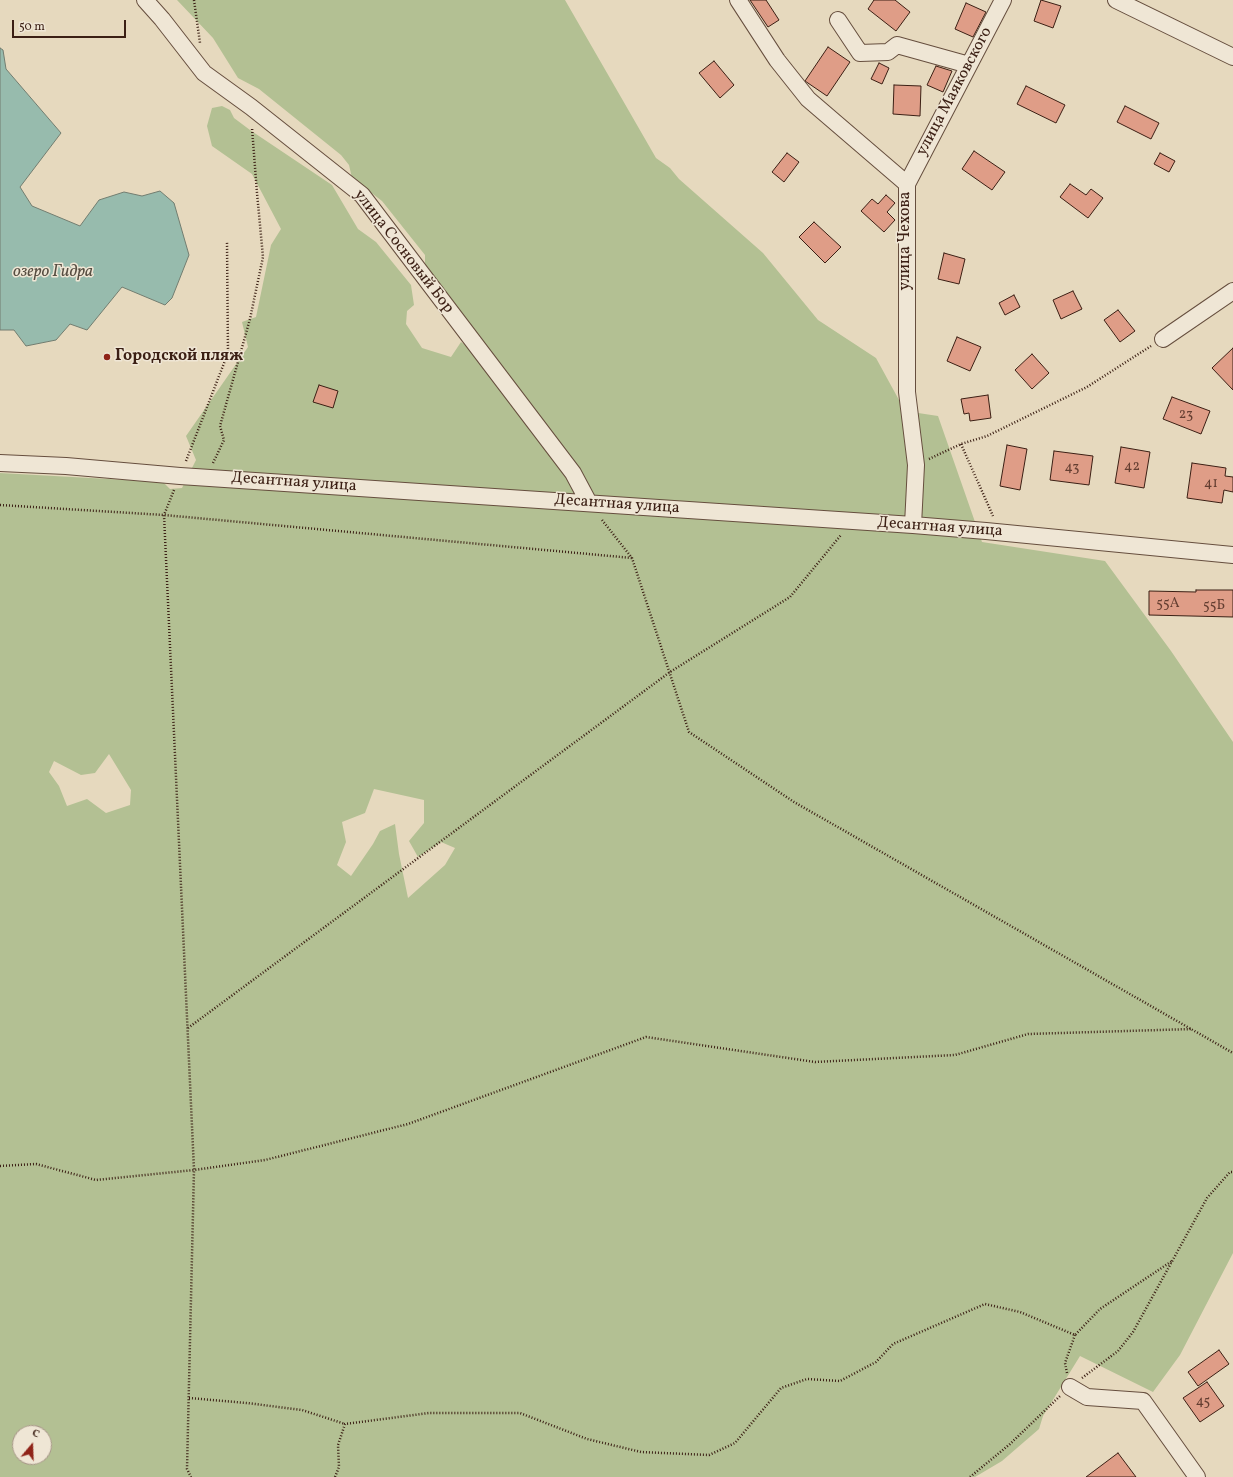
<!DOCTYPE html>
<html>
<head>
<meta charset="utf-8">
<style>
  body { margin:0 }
  #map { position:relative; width:1233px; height:1477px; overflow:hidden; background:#e6d9be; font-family:Vollkorn,serif }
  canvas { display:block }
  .north { position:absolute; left:12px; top:1425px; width:40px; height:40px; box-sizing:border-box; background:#efe6d5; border:1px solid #a79688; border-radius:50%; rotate:19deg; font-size:11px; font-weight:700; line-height:16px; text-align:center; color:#3b1f14 }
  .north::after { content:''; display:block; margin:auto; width:14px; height:18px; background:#8f2418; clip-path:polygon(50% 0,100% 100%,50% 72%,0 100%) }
  .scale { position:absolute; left:12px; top:20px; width:114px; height:18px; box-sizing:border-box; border:2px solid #3b1f14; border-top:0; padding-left:5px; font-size:12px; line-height:14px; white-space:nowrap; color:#3b1f14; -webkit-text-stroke:3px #efe6d5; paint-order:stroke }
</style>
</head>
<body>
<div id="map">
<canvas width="1233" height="1477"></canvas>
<div class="north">С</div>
<div class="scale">50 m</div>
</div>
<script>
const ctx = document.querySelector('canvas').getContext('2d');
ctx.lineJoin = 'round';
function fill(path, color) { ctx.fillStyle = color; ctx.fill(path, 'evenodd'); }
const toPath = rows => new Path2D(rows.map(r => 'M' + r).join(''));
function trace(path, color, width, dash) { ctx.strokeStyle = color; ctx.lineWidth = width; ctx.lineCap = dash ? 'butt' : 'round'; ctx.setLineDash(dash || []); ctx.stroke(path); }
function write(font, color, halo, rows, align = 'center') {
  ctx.font = font + ' Vollkorn,serif'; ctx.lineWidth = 3; ctx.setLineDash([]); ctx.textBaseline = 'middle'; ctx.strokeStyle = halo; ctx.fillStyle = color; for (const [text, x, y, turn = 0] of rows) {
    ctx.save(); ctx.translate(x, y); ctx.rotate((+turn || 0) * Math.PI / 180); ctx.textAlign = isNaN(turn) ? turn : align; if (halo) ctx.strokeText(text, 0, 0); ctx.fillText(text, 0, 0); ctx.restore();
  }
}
fill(toPath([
  [177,0,565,0,656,158,670,168,679,179,763,253,818,320,876,358,905,411,938,416,982,542,1105,561,1171,651,1233,742,1233,1253,1180,1355,1153,1392,1080,1356,1043,1416,1039,1429,1002,1461,975,1477,0,1477,0,473,163,482,170,489,182,488,196,460,186,436,248,347,242,322,256,317,271,245,281,229,252,174,212,146,207,126,212,108,222,106,230,110,234,118,250,130,332,185,358,229,376,242,411,285,414,305,407,311,406,324,422,348,451,357,461,342,468,347,425,281,425,255,382,201,352,178,349,165,341,155,259,89,238,78,213,38],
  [109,754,131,790,130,805,106,813,87,799,67,806,59,786,49,772,54,761,81,775,95,773],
  [374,789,424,800,424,823,409,841,418,857,441,842,455,848,445,865,408,898,399,854,395,824,380,831,373,844,351,876,337,865,346,842,342,822,365,813],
  [20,1433,44,1433,44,1457,20,1457]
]), '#b3c093');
const water = toPath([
  [0,48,3,50,6,69,61,133,20,187,32,206,80,226,99,200,124,192,142,196,160,191,174,203,189,255,172,298,165,305,122,287,87,330,70,324,56,340,26,346,14,330,0,330,0,48]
]);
fill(water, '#97bbad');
trace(water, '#727d70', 1);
const building = toPath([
  [750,0,766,0,779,20,768,27,750,0],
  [874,0,895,0,910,12,896,31,868,9,874,0],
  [1041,0,1061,6,1053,28,1034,21,1041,0],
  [966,3,986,12,973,37,955,29,966,3],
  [828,47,850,62,827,96,805,81,828,47],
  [714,61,734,85,720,98,699,73,714,61],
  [879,63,889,68,882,84,871,79,879,63],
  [936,66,952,71,943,92,927,85,936,66],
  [894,85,921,86,920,116,893,114,894,85],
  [1026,86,1065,105,1056,123,1017,104,1026,86],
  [1125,106,1159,123,1151,139,1117,122,1125,106],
  [974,151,1005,172,992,190,962,169,974,151],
  [787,153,799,162,784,182,772,172,787,153],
  [1160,153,1175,161,1169,172,1154,164,1160,153],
  [1070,184,1086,195,1091,189,1103,198,1088,218,1060,197,1070,184],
  [886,195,895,203,887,212,895,220,884,232,861,211,872,199,878,204,886,195],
  [814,222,841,247,825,263,799,237,814,222],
  [944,253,965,259,959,284,938,279,944,253],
  [1073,291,1082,309,1061,319,1053,300,1073,291],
  [1014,295,1020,307,1005,315,999,303,1014,295],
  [1118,310,1135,331,1120,342,1104,320,1118,310],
  [957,337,981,347,970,371,947,361,957,337],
  [1233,348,1233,390,1212,368,1233,348],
  [1032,354,1049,373,1032,389,1015,370,1032,354],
  [319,385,338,391,333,408,313,402,319,385],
  [988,395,991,418,970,421,969,413,964,414,961,399,988,395],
  [1172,397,1210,411,1201,434,1163,419,1172,397],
  [1007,445,1027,449,1020,490,1000,486,1007,445],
  [1121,447,1150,452,1144,488,1115,483,1121,447],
  [1054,451,1093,456,1089,485,1050,480,1054,451],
  [1192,463,1226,468,1225,476,1233,477,1233,492,1224,490,1222,503,1187,498,1192,463],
  [1196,590,1233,590,1233,617,1149,615,1149,591,1196,592,1196,590],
  [1219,1350,1229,1364,1198,1386,1188,1372,1219,1350],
  [1207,1382,1224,1406,1200,1422,1183,1398,1207,1382],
  [1118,1453,1136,1477,1086,1477,1118,1453]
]);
fill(building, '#df9d87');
trace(building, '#3b1f14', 1);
const minor = toPath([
  [145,0,162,19,204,73,251,107,362,195,573,473,589,503],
  [738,0,777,60,808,99,907,184,907,392,916,465,913,525],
  [1116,0,1233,57],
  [838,20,860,53,888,52,897,45,969,65],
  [907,184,1003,0],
  [1163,339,1233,291],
  [0,463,66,466,180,476,913,525,986,531,1233,555],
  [1070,1387,1087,1397,1143,1401,1197,1477]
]);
trace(minor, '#664e3e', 18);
trace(toPath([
  [194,0,200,43],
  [961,444,993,516],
  [929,459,961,444,987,436,1087,387,1151,346],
  [186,461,228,353,227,241],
  [213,463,224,440,220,426,250,319,263,257,257,193,252,128],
  [174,490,164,515,194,1170,187,1469,191,1477],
  [0,505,164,515,632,558],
  [602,520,632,558,689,732,794,802,1233,1053],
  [188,1028,670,672,790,597,841,535],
  [0,1166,36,1164,96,1180,194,1170,265,1160,408,1124,646,1037,815,1062,955,1055,1028,1034,1192,1029],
  [1067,1373,1065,1363,1075,1335],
  [1082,1378,1118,1351,1133,1332,1207,1198,1230,1172,1233,1172],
  [189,1398,247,1403,302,1410,345,1424],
  [335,1477,339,1467,338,1445,345,1424,429,1413,520,1413,587,1439,641,1452,709,1455,735,1443,781,1388,807,1379,840,1381,876,1362,893,1344,985,1304,1020,1312,1075,1335,1100,1309,1172,1261],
  [970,1477,1010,1444,1060,1396]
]), '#3b1f14', 2.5, [1, 2]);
trace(minor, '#efe6d5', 16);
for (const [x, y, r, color] of [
  [107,357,4,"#8f2418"]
]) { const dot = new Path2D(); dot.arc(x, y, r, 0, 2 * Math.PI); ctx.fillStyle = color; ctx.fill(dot); trace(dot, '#efe6d5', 1.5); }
write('14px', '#643e31', null, [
  ["23",1186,415],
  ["42",1132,467],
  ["43",1072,468],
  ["41",1211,484],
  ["55А",1168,604],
  ["55Б",1214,606],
  ["45",1203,1402]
]);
write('16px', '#3b1f14', '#efe6d5', [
  ["улица Маяковского",955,92,-62],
  ["улица Чехова",906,241,-90],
  ["улица Сосновый Бор",403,252,52],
  ["Десантная улица",294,483,4],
  ["Десантная улица",617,505,4],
  ["Десантная улица",940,528,4]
]);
write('bold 16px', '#3b1f14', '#efe6d5', [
  ["Городской пляж",115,357]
], 'left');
write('italic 17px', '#574e42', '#efe6d5', [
  ["озеро Гидра",53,273]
]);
</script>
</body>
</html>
